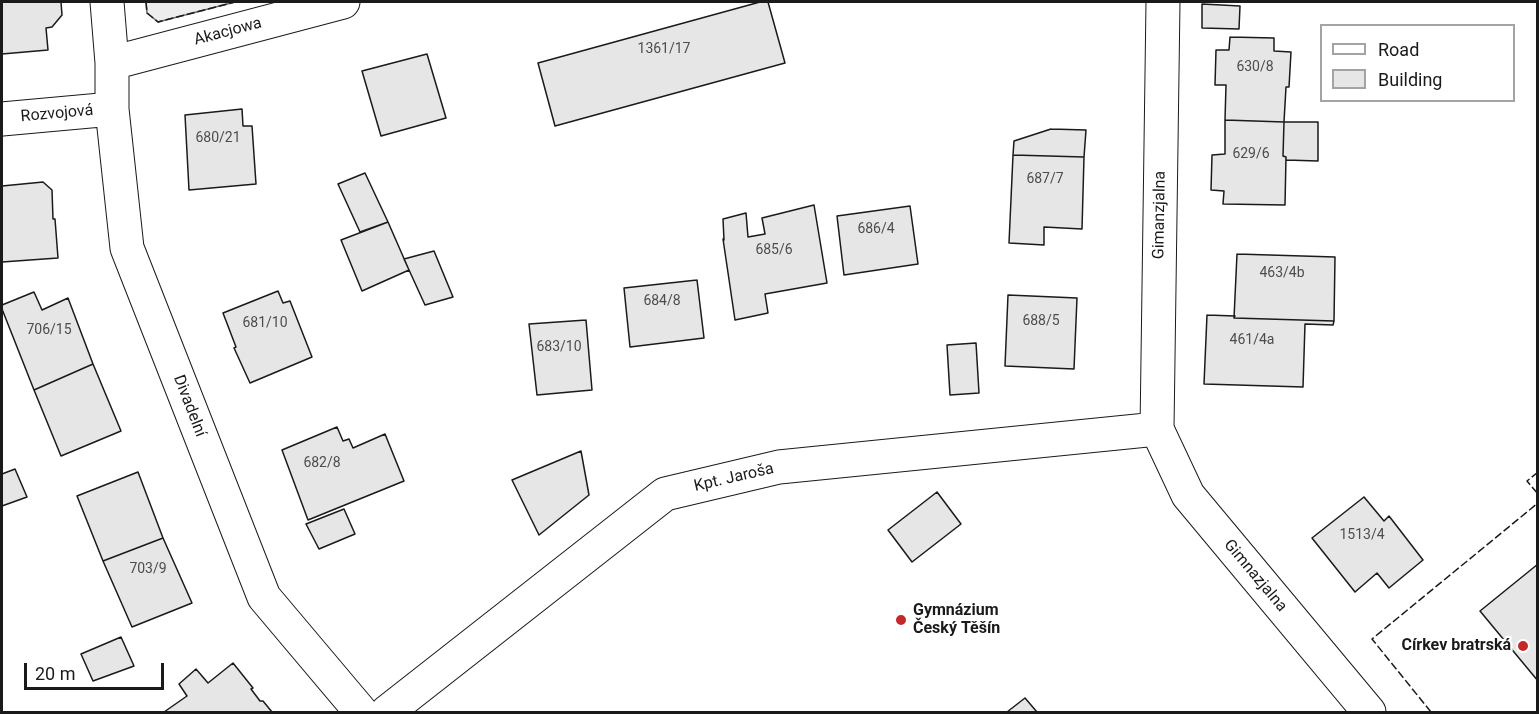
<!DOCTYPE html>
<html>
<head>
<meta charset="utf-8">
<style>
  body { margin:0 }
  #map { position:relative; width:1539px; height:714px; overflow:hidden; background:#fff; font-family:Roboto,sans-serif }
  canvas { display:block }
  .frame { position:absolute; inset:0; border:3px solid #1a1a1a; pointer-events:none }
  .legend { position:absolute; left:1320px; top:24px; width:195px; height:78px; box-sizing:border-box; background:#fff; border:2px solid #a3a3a3; margin:0; padding:8px 10px; list-style:none; font-size:18px; color:#1a1a1a }
  .legend li { display:flex; align-items:center; gap:12px; height:30px }
  .legend b { width:30px; border:2px solid #a3a3a3 }
  .scale { position:absolute; left:24px; top:663px; width:140px; height:27px; box-sizing:border-box; border:3px solid #1a1a1a; border-top:0; padding-left:8px; font-size:18px; line-height:21px; white-space:nowrap; color:#1a1a1a; -webkit-text-stroke:4px #fff; paint-order:stroke }
</style>
</head>
<body>
<div id="map">
<canvas width="1539" height="714"></canvas>
<div class="frame"></div>
<ul class="legend">
<li><b style="height:8px;background:#fff"></b>Road</li>
<li><b style="height:16px;background:#e6e6e6"></b>Building</li>
</ul>
<div class="scale">20 m</div>
</div>
<script>
const ctx = document.querySelector('canvas').getContext('2d');
ctx.lineJoin = 'round';
function fill(path, color) { ctx.fillStyle = color; ctx.fill(path, 'evenodd'); }
const toPath = rows => new Path2D(rows.map(r => 'M' + r).join(''));
function trace(path, color, width, dash) { ctx.strokeStyle = color; ctx.lineWidth = width; ctx.lineCap = dash ? 'butt' : 'round'; ctx.setLineDash(dash || []); ctx.stroke(path); }
function write(font, color, halo, rows, align = 'center') {
  ctx.font = font + ' Roboto,sans-serif'; ctx.lineWidth = 4.5; ctx.setLineDash([]); ctx.textBaseline = 'middle'; ctx.strokeStyle = halo; ctx.fillStyle = color; for (const [text, x, y, turn = 0] of rows) {
    ctx.save(); ctx.translate(x, y); ctx.rotate((+turn || 0) * Math.PI / 180); ctx.textAlign = isNaN(turn) ? turn : align; if (halo) ctx.strokeText(text, 0, 0); ctx.fillText(text, 0, 0); ctx.restore();
  }
}
const built = toPath([
  [146,2,235,2,158,22,147,13,146,2]
]);
fill(built, '#ededed');
trace(built, '#6a6a6a', 1.5);
const building = toPath([
  [2,2,61,2,62,15,52,27,46,28,48,50,2,54,2,2],
  [760,2,768,2,785,63,555,126,538,63,760,2],
  [1202,4,1240,6,1239,29,1202,28,1202,4],
  [1230,37,1274,38,1274,51,1291,52,1289,87,1286,87,1284,122,1225,120,1226,85,1215,85,1216,50,1229,50,1230,37],
  [427,54,446,118,381,136,362,71,427,54],
  [242,109,243,126,252,126,256,184,189,190,185,115,242,109],
  [1225,120,1284,122,1283,156,1286,157,1285,205,1223,204,1224,191,1211,190,1212,155,1225,154,1225,120],
  [1284,122,1318,122,1318,161,1286,160,1286,157,1283,156,1284,122],
  [1051,129,1086,130,1084,157,1013,155,1014,141,1051,129],
  [1013,155,1084,157,1082,229,1044,227,1044,245,1009,243,1013,155],
  [365,173,388,222,360,232,338,184,365,173],
  [43,182,52,190,53,219,55,219,58,258,2,262,2,186,43,182],
  [814,205,827,283,765,294,768,313,735,320,723,239,724,240,723,219,746,213,748,237,765,234,762,218,814,205],
  [910,206,918,264,844,275,837,216,910,206],
  [388,222,409,270,362,291,341,240,388,222],
  [434,251,453,297,425,305,404,259,434,251],
  [1237,254,1335,257,1334,321,1234,318,1237,254],
  [697,280,704,338,630,347,624,288,697,280],
  [278,291,283,303,290,301,312,357,250,383,234,348,236,347,223,313,278,291],
  [34,292,42,310,68,298,93,364,34,390,2,309,2,305,34,292],
  [1008,295,1077,298,1074,369,1005,366,1008,295],
  [1207,315,1235,316,1234,318,1334,321,1333,325,1305,324,1303,387,1204,384,1207,315],
  [586,320,592,390,537,395,529,324,586,320],
  [976,343,979,393,950,395,947,345,976,343],
  [93,364,121,431,61,456,34,390,93,364],
  [337,427,343,441,349,439,353,448,385,434,404,481,308,520,282,450,337,427],
  [581,451,589,495,539,535,512,480,581,451],
  [15,469,27,497,2,506,2,474,15,469],
  [138,472,163,538,103,561,77,496,138,472],
  [937,492,961,524,912,562,888,530,937,492],
  [1364,497,1384,521,1389,516,1423,560,1389,588,1377,573,1355,592,1312,538,1364,497],
  [344,509,355,534,319,549,306,524,344,509],
  [163,538,192,603,132,627,103,561,163,538],
  [1538,564,1538,681,1480,611,1538,564],
  [121,637,134,666,93,681,81,654,121,637],
  [233,663,253,688,251,689,260,701,263,701,272,712,164,712,187,696,179,684,196,669,208,683,233,663],
  [1025,698,1037,712,1007,712,1025,698]
]);
fill(building, '#e6e6e6');
trace(building, '#1a1a1a', 1.5);
const minor = toPath([
  [107,2,112,63,112,109,127,248,264,597,361,712],
  [1163,2,1157,429,1188,495,1369,712],
  [112,63,343,2],
  [2,119,112,109],
  [387,712,665,494,779,467,1157,429]
]);
trace(minor, '#1a1a1a', 35);
trace(minor, '#fff', 33);
trace(toPath([
  [146,2,147,13,158,22,235,2],
  [1538,472,1527,481,1538,494],
  [1431,712,1372,639,1538,503]
]), '#1a1a1a', 1.5, [8, 3]);
for (const [x, y, r, color] of [
  [901,620,6,"#c62828"],
  [1523,646,6,"#c62828"]
]) { const dot = new Path2D(); dot.arc(x, y, r, 0, 2 * Math.PI); ctx.fillStyle = color; ctx.fill(dot); trace(dot, '#fff', 2); }
write('14px', '#4d4d4d', null, [
  ["1361/17",664,49],
  ["630/8",1255,67],
  ["680/21",218,138],
  ["629/6",1251,154],
  ["687/7",1045,179],
  ["686/4",876,229],
  ["685/6",774,250],
  ["463/4b",1282,273],
  ["684/8",662,301],
  ["688/5",1041,321],
  ["681/10",265,323],
  ["706/15",49,330],
  ["461/4a",1252,340],
  ["683/10",559,347],
  ["682/8",322,463],
  ["1513/4",1362,535],
  ["703/9",148,569]
]);
write('16px', '#1a1a1a', '#fff', [
  ["Akacjowa",228,32,-15],
  ["Rozvojová",57,114,-5],
  ["Gimanzjalna",1160,215,-89],
  ["Divadelní",189,406,69],
  ["Kpt. Jaroša",734,478,-13],
  ["Gimnazjalna",1255,576,50]
]);
write('bold 16px', '#1a1a1a', '#fff', [
  ["Gymnázium",913,611],
  ["Český Těšín",913,629],
  ["Církev bratrská",1511,646,"right"]
], 'left');
</script>
</body>
</html>
